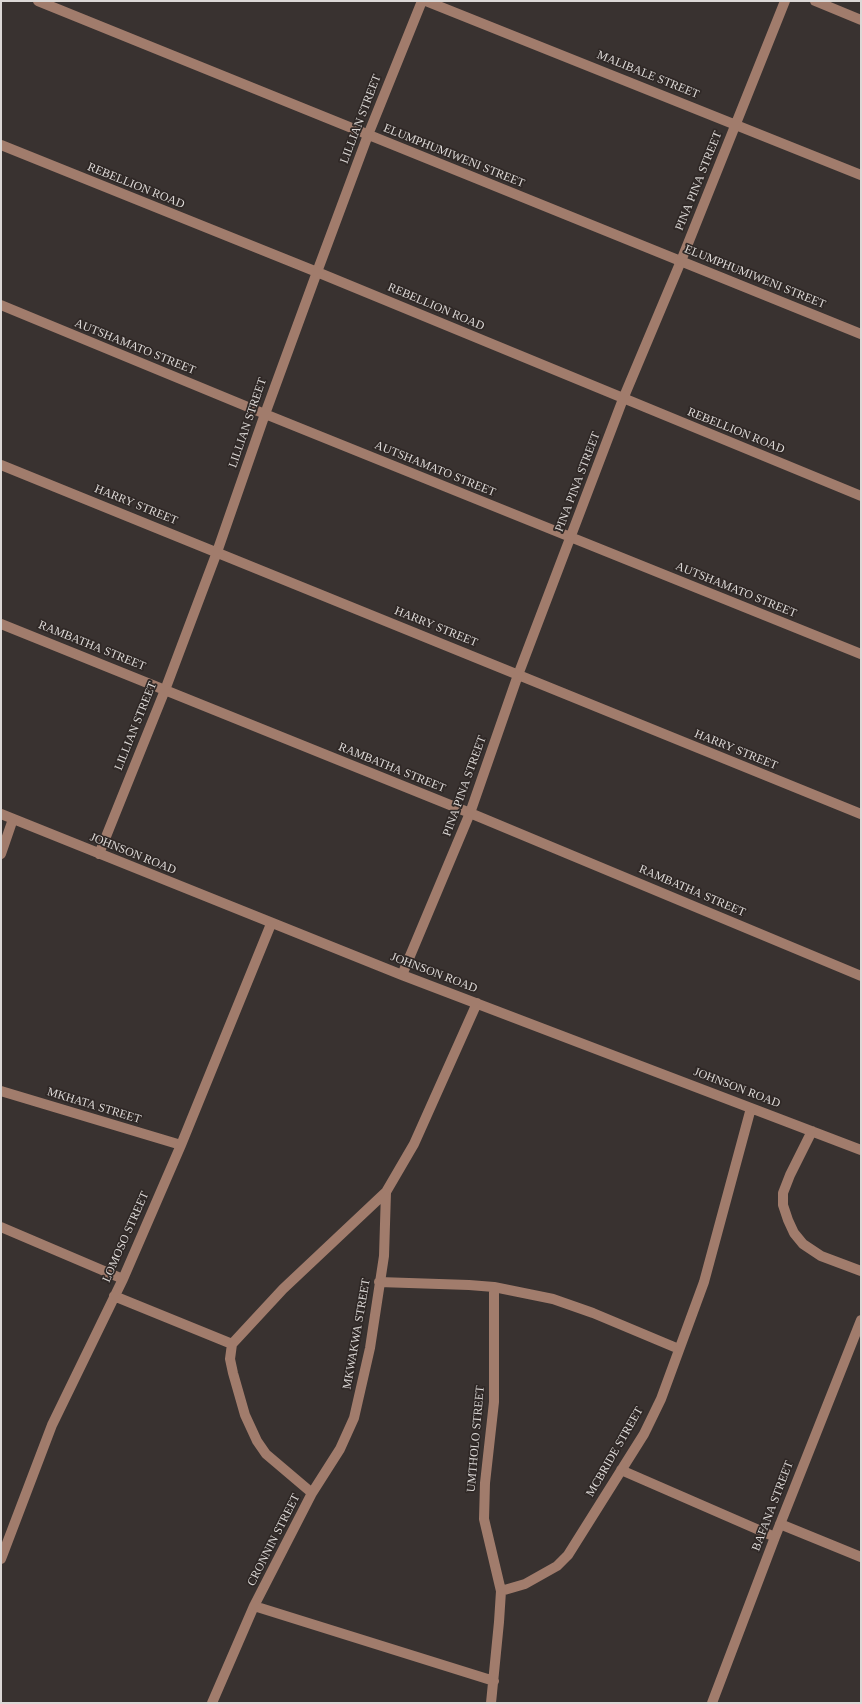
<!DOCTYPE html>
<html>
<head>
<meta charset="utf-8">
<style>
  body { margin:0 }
  #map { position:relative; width:862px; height:1704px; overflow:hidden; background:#393230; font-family:"Times New Roman",serif }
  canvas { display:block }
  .frame { position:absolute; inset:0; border:2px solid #dcd8d6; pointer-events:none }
</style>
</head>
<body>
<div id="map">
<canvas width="862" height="1704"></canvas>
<div class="frame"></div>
</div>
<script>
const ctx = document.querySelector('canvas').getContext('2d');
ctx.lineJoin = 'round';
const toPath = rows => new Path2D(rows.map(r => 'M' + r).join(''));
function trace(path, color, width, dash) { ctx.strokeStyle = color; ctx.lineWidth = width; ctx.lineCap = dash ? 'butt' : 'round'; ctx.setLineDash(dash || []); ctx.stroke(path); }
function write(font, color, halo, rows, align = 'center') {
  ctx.font = font + ' "Times New Roman",serif'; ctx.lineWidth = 3.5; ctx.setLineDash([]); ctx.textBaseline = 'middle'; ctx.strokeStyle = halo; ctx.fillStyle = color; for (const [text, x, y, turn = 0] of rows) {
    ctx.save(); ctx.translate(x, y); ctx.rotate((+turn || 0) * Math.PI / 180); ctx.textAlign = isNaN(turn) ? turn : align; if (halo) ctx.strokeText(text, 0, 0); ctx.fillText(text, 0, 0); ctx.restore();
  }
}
trace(toPath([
  [38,1,861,334],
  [426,1,861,175],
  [815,1,861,20],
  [1,145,317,272,861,496],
  [1,305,265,414,861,654],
  [1,465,861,814],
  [1,624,470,813,861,976],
  [1,814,402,975,861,1150],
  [1,854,13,819],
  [99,854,165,690,217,552,265,414,317,272,368,135,422,1],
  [402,975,470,813,518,675,623,399,681,261,785,1],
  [1,1091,181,1145],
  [812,1131,790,1175,783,1193,783,1205,788,1220,794,1233,803,1244,821,1256,861,1271],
  [1,1227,123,1279],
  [379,1282,469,1285,494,1287,553,1299,593,1313,679,1349],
  [114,1296,232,1344],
  [232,1344,283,1289,386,1192],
  [232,1344,230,1359,233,1373,245,1415,257,1441,266,1454,312,1493],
  [621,1470,775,1537],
  [780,1524,861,1557],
  [1,1559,52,1425,123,1279,181,1145,271,924],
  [501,1591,525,1584,557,1566,568,1555,644,1434,661,1399,704,1282,751,1108],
  [254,1606,494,1681],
  [212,1703,254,1606,312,1493,340,1449,354,1418,370,1348,384,1256,386,1192,414,1144,477,1003],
  [491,1703,499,1622,501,1591,484,1519,485,1483,494,1402,494,1287],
  [712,1703,775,1537,861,1320]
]), '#a17c6c', 10);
write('12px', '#dcd8d6', '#2f2826', [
  ["MALIBALE STREET",648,75,22],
  ["LILLIAN STREET",361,119,-69],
  ["ELUMPHUMIWENI STREET",454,156,22],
  ["PINA PINA STREET",699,181,-68],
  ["REBELLION ROAD",136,186,22],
  ["ELUMPHUMIWENI STREET",755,277,22],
  ["REBELLION ROAD",436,307,23],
  ["AUTSHAMATO STREET",135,347,22],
  ["LILLIAN STREET",248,423,-71],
  ["REBELLION ROAD",736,431,22],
  ["AUTSHAMATO STREET",435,469,22],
  ["PINA PINA STREET",578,482,-69],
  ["HARRY STREET",136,505,22],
  ["AUTSHAMATO STREET",736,590,22],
  ["HARRY STREET",436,627,22],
  ["RAMBATHA STREET",92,646,22],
  ["LILLIAN STREET",136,726,-68],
  ["HARRY STREET",736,750,22],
  ["RAMBATHA STREET",392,768,22],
  ["PINA PINA STREET",465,786,-70],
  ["JOHNSON ROAD",133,854,22],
  ["RAMBATHA STREET",692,891,23],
  ["JOHNSON ROAD",434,973,21],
  ["JOHNSON ROAD",737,1088,21],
  ["MKHATA STREET",94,1106,17],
  ["LOMOSO STREET",126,1237,-66],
  ["MKWAKWA STREET",357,1334,-80],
  ["UMTHOLO STREET",476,1439,-85],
  ["MCBRIDE STREET",615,1452,-60],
  ["BAFANA STREET",773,1506,-69],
  ["CRONNIN STREET",274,1540,-63]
]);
</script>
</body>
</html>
